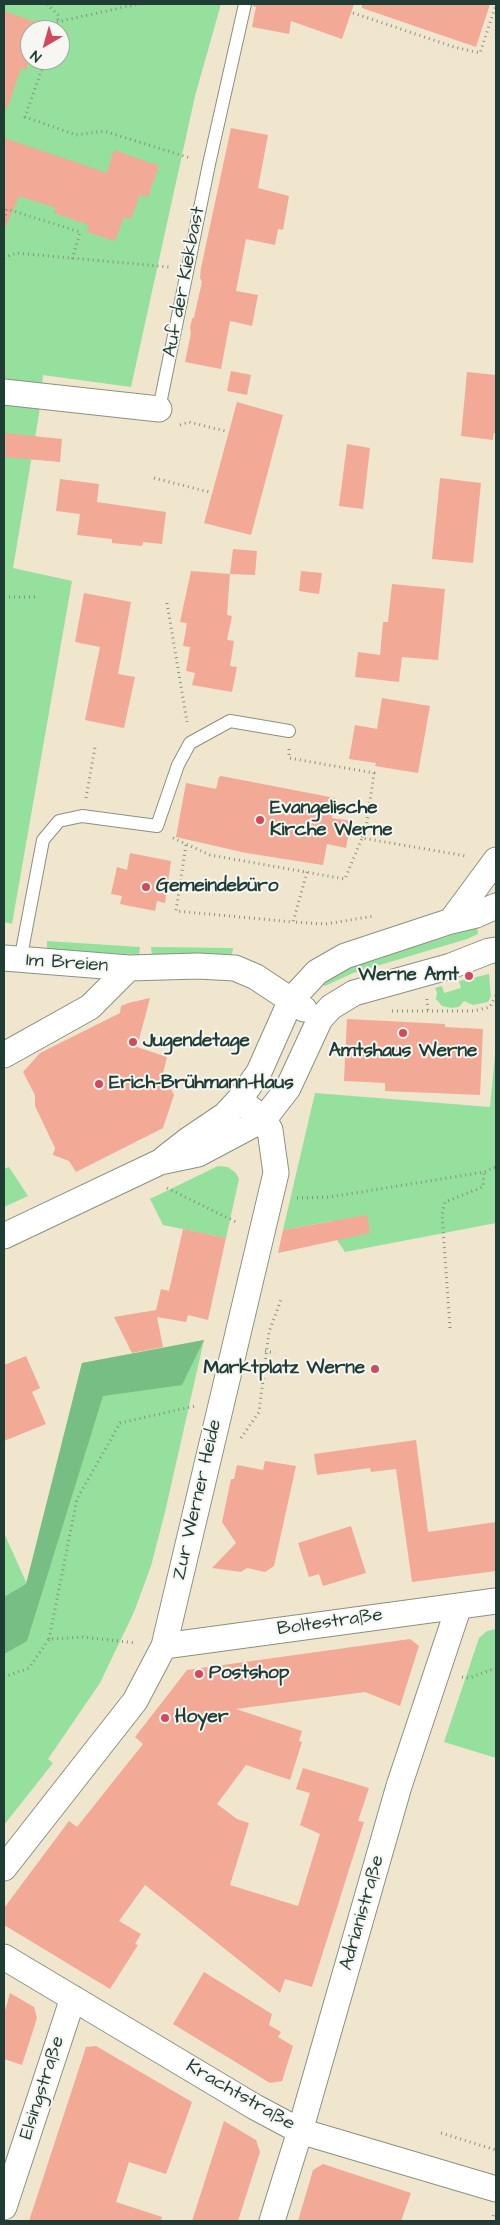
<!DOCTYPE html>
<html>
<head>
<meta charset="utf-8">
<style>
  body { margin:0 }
  #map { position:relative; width:500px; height:2225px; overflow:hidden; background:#f0e6ce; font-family:"Architects Daughter",sans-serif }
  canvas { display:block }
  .frame { position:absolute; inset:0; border:5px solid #1f3d34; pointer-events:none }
  .north { position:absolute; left:20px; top:20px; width:50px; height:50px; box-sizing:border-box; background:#f6f6f2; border:1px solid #a0aca6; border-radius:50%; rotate:218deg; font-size:14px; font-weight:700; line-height:20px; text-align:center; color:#1f3d34 }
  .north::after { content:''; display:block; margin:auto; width:18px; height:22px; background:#d1495b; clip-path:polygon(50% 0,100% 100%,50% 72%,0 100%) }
</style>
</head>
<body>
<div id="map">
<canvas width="500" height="2225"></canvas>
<div class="frame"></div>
<div class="north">N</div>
</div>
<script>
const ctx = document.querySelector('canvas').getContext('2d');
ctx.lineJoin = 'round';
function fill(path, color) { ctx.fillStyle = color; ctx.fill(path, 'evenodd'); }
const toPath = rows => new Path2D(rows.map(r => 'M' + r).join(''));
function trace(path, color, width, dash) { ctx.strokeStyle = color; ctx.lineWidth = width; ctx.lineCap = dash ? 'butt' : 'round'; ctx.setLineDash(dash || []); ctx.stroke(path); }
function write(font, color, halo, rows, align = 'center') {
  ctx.font = font + ' "Architects Daughter",sans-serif'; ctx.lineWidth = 4; ctx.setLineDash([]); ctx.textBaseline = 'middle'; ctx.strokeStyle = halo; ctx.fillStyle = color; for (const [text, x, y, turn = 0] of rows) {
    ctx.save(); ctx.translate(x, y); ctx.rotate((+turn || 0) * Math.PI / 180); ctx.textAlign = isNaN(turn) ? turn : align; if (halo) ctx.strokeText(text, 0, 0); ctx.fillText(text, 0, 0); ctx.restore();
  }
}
fill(toPath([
  [4,4,221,4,195,96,131,387,43,375,39,414,13,568,72,581,12,924,4,922],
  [30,30,60,30,60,60,30,60],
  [477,927,478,934,467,939,353,973,325,986,322,984,322,982,345,969],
  [47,941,140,947,139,955,47,949],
  [151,947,233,948,232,954,152,956],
  [489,974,491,996,488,1002,473,1005,464,1001,459,1007,451,1008,442,1006,436,999,437,992,435,988,442,986,444,993,461,988,459,981],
  [496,1044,496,1223,345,1252,337,1240,333,1221,283,1230,315,1093,490,1107],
  [218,1166,228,1167,236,1173,239,1179,226,1238,163,1225,150,1199],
  [9,1167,28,1196,4,1207,4,1169],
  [204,1340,165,1512,151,1566,134,1612,100,1683,48,1759,53,1763,4,1825,4,1533,27,1584,82,1363],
  [496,1629,496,1758,444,1742,479,1638,487,1631]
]), '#94e09c');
fill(toPath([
  [204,1340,182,1385,103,1396,27,1641,4,1654,4,1597,26,1584,82,1363]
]), '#77be84');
fill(toPath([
  [253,4,354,4,342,39,291,21,289,34,252,27,256,7,253,6],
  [362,4,490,4,476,47,362,8],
  [4,11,50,27,49,30,30,30,30,60,38,60,37,63,29,61,26,70,21,68,7,109,4,108],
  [231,128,268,135,258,188,289,196,283,230,278,229,275,245,246,239,236,291,258,295,252,326,230,321,221,369,185,362,191,333,190,328,192,319,194,317,202,282,200,278,201,268],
  [4,138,107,173,114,150,159,166,148,197,140,195,131,219,124,217,115,241,87,232,89,225,54,213,56,208,19,196,4,231],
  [231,371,251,375,247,395,227,391],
  [467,372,496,375,496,433,494,433,493,440,461,436],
  [237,402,283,415,251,535,204,523],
  [4,433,62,439,60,462,4,457],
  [347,444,370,448,363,509,339,506],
  [440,478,481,483,473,563,432,559],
  [60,479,99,484,97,502,166,512,162,544,143,542,142,546,112,543,112,539,77,535,80,514,56,511],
  [233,549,257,551,255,575,230,574],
  [191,571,230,574,227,615,232,616,227,640,234,641,230,666,237,667,232,692,192,685,195,673,186,671,190,647,183,646,187,623,180,622],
  [301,571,322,573,319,594,299,591],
  [392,584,445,589,438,660,402,657,399,682,355,677,358,652,380,655,383,622,388,622],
  [84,593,131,602,118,674,135,677,124,728,85,720,100,647,75,642],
  [382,698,430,706,418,773,375,766,376,763,349,759,355,725,377,729],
  [221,776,335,798,332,818,351,821,346,848,327,844,323,865,246,853,176,837,186,783,216,789,219,777],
  [130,853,171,861,165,903,157,901,155,911,120,904,122,896,111,894,117,867,127,870],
  [150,998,137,1047,167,1057,163,1073,174,1095,163,1128,76,1172,69,1161,53,1155,55,1148,35,1106,35,1095,23,1072,40,1053,120,1013,121,1006,128,1003],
  [347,1019,445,1024,445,1027,483,1029,480,1095,385,1091,385,1083,344,1081],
  [367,1215,370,1233,278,1253,283,1230],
  [183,1229,226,1238,208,1320,188,1315,186,1322,157,1317,163,1347,132,1353,114,1317,156,1310,161,1289,169,1291],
  [26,1356,40,1388,32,1392,46,1424,4,1441,4,1365],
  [416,1440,428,1532,496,1522,496,1571,412,1582,396,1469,371,1472,370,1468,317,1475,314,1454],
  [265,1461,296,1466,274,1566,265,1572,247,1568,241,1572,212,1568,236,1543,222,1522,231,1479,234,1479,237,1465,263,1470],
  [351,1526,366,1573,323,1586,319,1574,309,1577,298,1543],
  [410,1639,419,1646,400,1706,365,1692,236,1709,302,1731,299,1741,302,1742,290,1780,246,1765,217,1804,237,1819,249,1823,230,1885,298,1906,320,1834,300,1825,310,1793,296,1789,303,1768,369,1788,358,1821,364,1822,312,1987,285,1979,280,1993,145,1885,119,1921,141,1934,135,1944,138,1945,110,1989,4,1925,4,1908,69,1821,77,1827,143,1744,135,1737,187,1670],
  [204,1972,272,2014,269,2025,281,2032,278,2037,293,2046,282,2081,270,2083,173,2024],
  [10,1993,34,2007,37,2018,22,2065,4,2059,4,2014],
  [96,2046,192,2102,166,2174,129,2162,116,2202,162,2217,161,2221,29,2221,86,2047],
  [224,2121,256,2140,260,2152,238,2221,192,2221],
  [323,2164,411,2193,401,2221,298,2221,313,2170]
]), '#f2a995');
const lane = toPath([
  [159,409,209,164,245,4],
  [20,961,43,840,59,821,82,816,157,826,178,765,190,743,230,721,289,731]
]);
const street = toPath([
  [4,392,159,409],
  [451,921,496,860],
  [4,958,129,968,198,966,235,968,256,977,304,1009],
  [4,1055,90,1007,129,968],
  [165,1158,188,1140,225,1115,239,1100,259,1072,291,1000,317,972,345,956,451,921,476,915,496,906],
  [4,1236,160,1162,198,1154,264,1119,288,1088,320,1019,331,1007,354,993,451,966,489,951,496,950],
  [164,1646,496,1601],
  [4,1868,135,1701,164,1646,276,1173,270,1130,264,1119,239,1100],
  [4,1957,255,2107,300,2131,496,2189],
  [4,2207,73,1998],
  [272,2221,300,2131,399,1786,459,1606]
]);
trace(lane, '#889281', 14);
trace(street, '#889281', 27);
trace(toPath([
  [47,4,59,16,55,30],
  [353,13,454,47,480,53,496,5],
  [57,22,138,4],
  [45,60,25,117,76,135,104,131,190,158],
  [4,220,7,209,80,232,72,260],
  [4,258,16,253,169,267],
  [180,425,189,422,225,431],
  [154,478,209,492],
  [4,597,39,597],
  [167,603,187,722],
  [289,749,289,758,374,773,367,822,362,838],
  [86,798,95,747],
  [173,838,210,855,345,879,362,838,466,856],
  [186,845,176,911,293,922],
  [307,872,293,922,326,924,374,916],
  [427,999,428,1011],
  [392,1011,474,1011,490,1007,496,995],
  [167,1188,238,1223],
  [297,1198,330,1197,484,1172,496,1167],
  [450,1328,442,1214,445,1202,483,1187,484,1172],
  [265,1351,275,1353],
  [241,1438,259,1412,269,1332,282,1297],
  [49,1639,77,1499,120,1423,195,1406],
  [4,1677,29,1668,49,1639,83,1637,136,1643],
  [462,1677,469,1678,496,1668],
  [441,2133,496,2150],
  [492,2221,494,2214]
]), '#889281', 3, [1, 4]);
trace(lane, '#fff', 12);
trace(street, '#fff', 25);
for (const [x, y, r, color] of [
  [260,820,5,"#d1495b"],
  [146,887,5,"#d1495b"],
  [469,976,5,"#d1495b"],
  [403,1033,5,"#d1495b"],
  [133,1042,5,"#d1495b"],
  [99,1084,5,"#d1495b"],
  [375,1369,5,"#d1495b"],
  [199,1674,5,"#d1495b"],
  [165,1718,5,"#d1495b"]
]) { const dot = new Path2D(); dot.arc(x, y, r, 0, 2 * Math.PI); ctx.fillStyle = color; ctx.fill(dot); trace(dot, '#f6f6f2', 2); }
write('19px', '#1f3d34', '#f6f6f2', [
  ["Auf der Kiekbast",185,282,-79],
  ["Im Breien",67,964,4],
  ["Zur Werner Heide",198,1500,-77],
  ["Boltestraße",330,1623,-8],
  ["Adrianistraße",363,1913,-74],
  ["Elsingstraße",43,2088,-72],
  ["Krachtstraße",240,2096,30]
]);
write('bold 19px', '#1f3d34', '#f6f6f2', [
  ["Evangelische",270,809],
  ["Kirche Werne",270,831],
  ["Gemeindebüro",156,887],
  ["Werne Amt",459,976,"right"],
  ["Jugendetage",143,1042],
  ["Amtshaus Werne",403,1052,"center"],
  ["Erich-Brühmann-Haus",109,1084],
  ["Marktplatz Werne",365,1369,"right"],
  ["Postshop",209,1674],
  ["Hoyer",175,1718]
], 'left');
</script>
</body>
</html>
